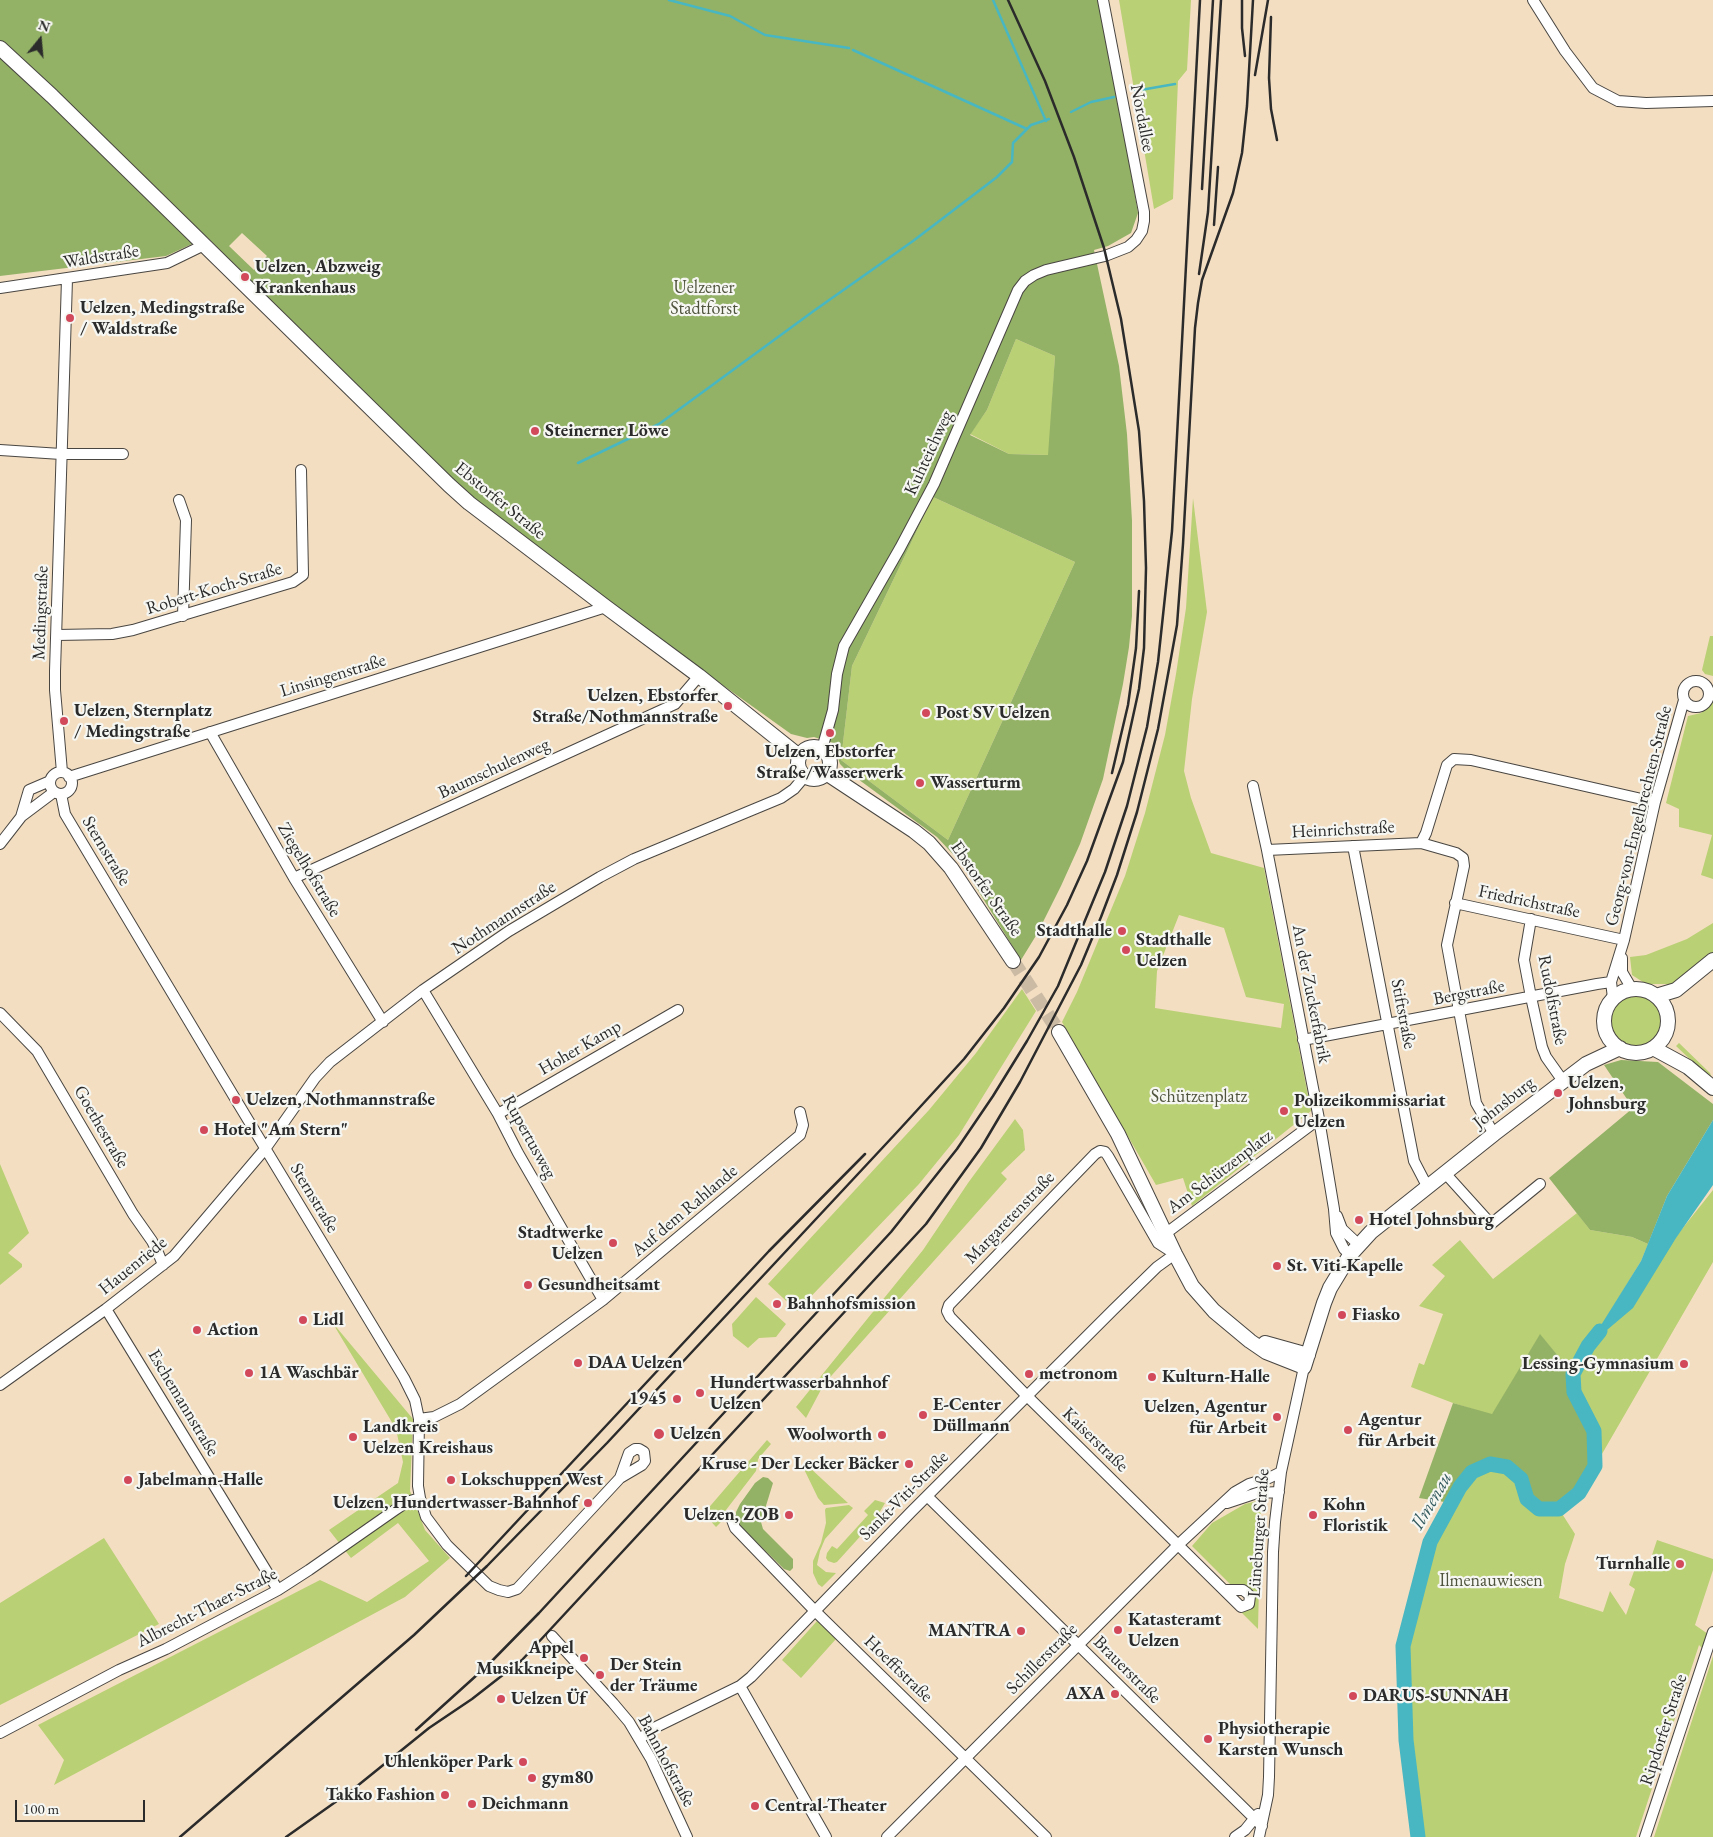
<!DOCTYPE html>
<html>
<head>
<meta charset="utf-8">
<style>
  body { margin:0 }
  #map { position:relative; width:1713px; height:1837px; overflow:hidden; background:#f3dec2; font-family:"EB Garamond",serif }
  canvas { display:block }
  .north { position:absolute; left:15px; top:15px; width:50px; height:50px; -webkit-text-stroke:4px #f6f6f2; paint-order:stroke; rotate:17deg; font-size:14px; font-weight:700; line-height:20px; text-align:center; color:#2b2b2b }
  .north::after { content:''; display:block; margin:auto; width:18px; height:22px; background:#2b2b2b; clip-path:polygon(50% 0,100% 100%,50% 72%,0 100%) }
  .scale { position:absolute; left:15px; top:1800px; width:130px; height:22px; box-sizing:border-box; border:2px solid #2b2b2b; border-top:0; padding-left:6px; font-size:15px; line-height:18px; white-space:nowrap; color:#2b2b2b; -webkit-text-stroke:4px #f6f6f2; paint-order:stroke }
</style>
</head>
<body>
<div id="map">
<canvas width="1713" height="1837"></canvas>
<div class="north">N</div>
<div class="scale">100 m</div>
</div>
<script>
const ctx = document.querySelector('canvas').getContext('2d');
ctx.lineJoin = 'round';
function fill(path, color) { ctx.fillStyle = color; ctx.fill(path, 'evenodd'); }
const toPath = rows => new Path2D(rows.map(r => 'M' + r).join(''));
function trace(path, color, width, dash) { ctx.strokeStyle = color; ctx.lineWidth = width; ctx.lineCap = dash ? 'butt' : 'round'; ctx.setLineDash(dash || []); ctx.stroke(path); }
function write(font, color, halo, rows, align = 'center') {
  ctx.font = font + ' "EB Garamond",serif'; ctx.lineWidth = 4.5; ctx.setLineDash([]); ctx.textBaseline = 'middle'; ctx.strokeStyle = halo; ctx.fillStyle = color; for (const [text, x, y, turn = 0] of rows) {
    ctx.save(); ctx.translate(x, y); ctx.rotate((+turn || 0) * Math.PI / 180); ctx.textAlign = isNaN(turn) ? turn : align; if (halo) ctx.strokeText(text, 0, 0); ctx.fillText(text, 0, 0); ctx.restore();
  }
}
fill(toPath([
  [1119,0,1191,0,1187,70,1178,81,1173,199,1154,209],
  [1016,339,1055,356,1049,455,1009,454,970,434,987,410],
  [933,497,1075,562,948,840,841,760,852,666],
  [1193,498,1207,612,1192,699,1184,771,1191,798,1211,853,1264,868,1311,1111,1192,1206,1183,1178,1156,1185,1062,1022,1077,992,1125,876,1145,813,1165,735,1176,674,1186,608],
  [1179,915,1224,928,1246,997,1284,1004,1281,1028,1155,1008,1157,971],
  [1710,636,1713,636,1713,676,1705,674,1702,670],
  [1713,692,1713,879,1701,875,1712,835,1679,827,1679,809,1666,803,1688,716,1701,713,1709,706],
  [1713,923,1713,955,1671,988,1666,984,1646,984,1632,975,1630,957,1646,955,1687,939],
  [1022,989,1036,1011,959,1135,919,1184,797,1311,768,1284,929,1110,976,1053],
  '1609 1021a27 27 0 1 1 54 0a27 27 0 1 1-54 0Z',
  [1679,1043,1710,1073,1713,1081,1676,1046],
  [1015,1119,1023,1130,1025,1150,1001,1173,1007,1179,824,1384,806,1418,796,1407,923,1250,968,1183],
  [0,1164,29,1233,8,1253,22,1264,22,1267,0,1285],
  [1713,1190,1713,1262,1595,1466,1594,1431,1574,1392,1573,1374,1540,1335,1492,1415,1453,1403,1411,1387,1419,1363,1424,1365,1443,1314,1419,1306,1445,1276,1432,1265,1460,1240,1493,1279,1577,1213,1590,1230,1632,1237,1648,1244,1641,1261,1590,1345],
  [756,1297,786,1324,776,1337,759,1338,748,1348,733,1336,732,1324],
  [332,1322,413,1419,410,1491,425,1530,450,1558,405,1597,54,1785,64,1760,38,1725,320,1580,367,1602,429,1561,398,1523,351,1558,329,1530,398,1483,403,1462,396,1429],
  [767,1440,771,1444,758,1459,756,1471,726,1510,723,1520,716,1527,706,1516,705,1512],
  [811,1459,812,1461,809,1467,848,1503,824,1505,818,1498,803,1467],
  [1490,1464,1507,1467,1521,1479,1527,1499,1539,1509,1559,1509,1575,1534,1565,1564,1559,1598,1603,1612,1610,1591,1626,1615,1635,1589,1629,1585,1637,1563,1648,1567,1657,1540,1713,1559,1713,1570,1695,1625,1708,1634,1703,1649,1699,1645,1636,1837,1418,1837,1406,1740,1403,1646,1430,1542,1459,1487,1472,1472],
  [875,1500,885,1503,875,1520,837,1562,834,1563,828,1561,826,1558,827,1553,832,1546,837,1549,868,1515,864,1511],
  [1261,1500,1258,1629,1239,1610,1246,1595,1231,1585,1192,1546,1212,1523,1245,1504],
  [849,1505,853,1508,825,1539,820,1551,817,1565,826,1572,836,1573,822,1587,818,1584,813,1573,813,1561,821,1543,826,1523,825,1510,826,1508],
  [104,1538,159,1624,0,1705,0,1603],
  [817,1621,836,1639,801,1678,782,1660],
  [1713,1656,1713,1837,1654,1837]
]), '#bad074');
fill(toPath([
  [0,0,1101,0,1138,213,1131,233,1108,246,1094,250,1119,366,1127,434,1132,521,1132,616,1129,647,1123,684,1103,779,1080,844,1061,886,1037,934,1021,960,961,863,937,837,847,771,840,764,837,755,836,744,814,737,807,738,791,734,608,603,454,482,207,237,166,256,0,276],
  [242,233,267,256,254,270,229,246],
  [1016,339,1055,356,1048,455,1009,454,970,435,987,410],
  [933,497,1075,562,948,840,841,760,852,666],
  [1621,1060,1658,1062,1713,1104,1713,1120,1667,1196,1648,1244,1632,1237,1590,1230,1549,1178,1633,1108,1604,1065],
  [1540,1334,1573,1374,1574,1393,1594,1431,1595,1466,1579,1493,1559,1509,1539,1509,1527,1499,1521,1478,1507,1467,1490,1464,1472,1472,1460,1487,1451,1503,1419,1498,1453,1403,1492,1414],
  [763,1477,768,1478,773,1483,761,1522,763,1529,793,1559,793,1568,790,1571,784,1569,739,1525,736,1520,736,1512,740,1504,755,1483]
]), '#93b266');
fill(toPath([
  [1713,1120,1713,1185,1676,1238,1633,1308,1588,1346,1641,1261,1667,1196]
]), '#48b7c1');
trace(toPath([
  [669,0,730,16,765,35,849,48],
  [993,0,1046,121],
  [853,50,1027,129],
  [1135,91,1175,84],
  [1071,112,1091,102,1114,97],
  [578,463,659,424,815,310,913,241,997,177,1012,162,1013,143,1031,125,1049,119]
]), '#48b7c1', 2.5);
trace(toPath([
  [1418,1837,1406,1740,1403,1646,1430,1542,1460,1487,1472,1472,1490,1464,1507,1467,1521,1479,1527,1499,1539,1509,1559,1509,1579,1493,1595,1466,1594,1431,1574,1392,1573,1374,1588,1346,1600,1331]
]), '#48b7c1', 15);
trace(toPath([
  [1013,961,1059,1032]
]), '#cbbaa4', 14, [14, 7]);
const street = toPath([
  [1533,0,1565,51,1593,88,1618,101,1646,103,1713,101],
  [0,288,167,263,204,245],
  [0,450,61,454,123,454],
  [179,500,186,520,183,616],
  [57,635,112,634,133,630,293,582,303,575,301,470],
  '1683 694a13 13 0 1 1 26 0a13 13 0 1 1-26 0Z',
  [210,732,294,878,383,1022],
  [822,749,833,710,837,674,844,646,900,548,934,484,1018,290,1025,281,1034,275,1046,270,1105,256,1128,247,1136,240,1142,231,1144,221,1144,212,1103,0],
  [62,772,55,690,55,671,67,279],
  '50 783a11 11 0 1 1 22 0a11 11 0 1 1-22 0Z',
  [69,777,606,607],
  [1253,786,1267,850,1319,1119,1334,1209,1336,1233,1344,1249,1350,1255],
  [61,794,65,814,236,1100,404,1378,415,1400,419,1419,418,1486,420,1498,426,1517,447,1545,489,1586,499,1590,508,1592,517,1589,620,1478],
  [22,816,54,792],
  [1421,843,1456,853,1463,858,1464,866,1447,945,1476,1103,1494,1134],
  [0,844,21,817,29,790,50,781],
  [1353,846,1414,1161,1427,1186],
  [1267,850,1421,843,1426,833,1447,765,1454,759,1471,760,1655,802],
  [294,878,675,704,699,676],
  [1455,903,1624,940],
  [1531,919,1524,960,1531,997,1542,1047,1546,1057,1563,1081],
  [1622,958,1622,972,1632,989],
  [423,990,498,1114,518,1153,603,1300],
  [1613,998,1611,982,1624,940,1655,802,1684,700],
  [0,1013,37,1051,133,1214,152,1241,159,1255,163,1265],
  [1303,1040,1597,984,1611,982],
  [498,1114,678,1010],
  [1445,1173,1491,1224,1540,1184],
  [1337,1216,1342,1229,1359,1245],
  [1165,1234,1319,1119],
  [106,1309,278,1590],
  [0,1385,106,1309,174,1256,265,1149,315,1078,330,1062,423,990,509,931,600,877,634,859,781,798,794,789,805,776],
  [419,1419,434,1417,460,1404,603,1300,800,1135,803,1125,800,1112],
  [635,1449,639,1449,644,1452,645,1461,642,1465,620,1478,629,1453,635,1449],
  [927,1496,1262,1826],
  [1227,1503,1257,1493,1279,1492],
  [732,1520,735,1528,815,1611,1046,1837],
  [552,1636,613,1703,629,1722,651,1759,687,1837],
  [740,1686,826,1837],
  [0,1733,119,1670,166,1649,278,1590,309,1570,395,1510,407,1502,420,1498],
  [640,1739,652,1729,740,1686,751,1677,911,1512,1113,1310,1157,1267,1175,1254,1158,1243,1108,1156,1105,1152,1100,1151,1095,1154,949,1305,947,1311,950,1317,1027,1396,1241,1607,1249,1604,1250,1596,1247,1593,1243,1590,1225,1590],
  [887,1837,1179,1544,1235,1492,1249,1484,1269,1478,1281,1472],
  [1235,1837,1245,1830,1258,1814],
  [1259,1837,1268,1795,1269,1777,1273,1552,1275,1522,1281,1472,1304,1367],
  [1645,1837,1713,1632]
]);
const secondary = toPath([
  [0,48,52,96,449,485,469,503,606,607,699,676,799,756],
  '798 763a16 16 0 1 1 32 0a16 16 0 1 1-32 0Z',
  [826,773,914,831,929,843,951,868,1013,961],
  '1604 1021a32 32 0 1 1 64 0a32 32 0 1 1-64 0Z',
  [1656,996,1676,990,1713,960],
  [1059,1032,1118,1134,1175,1254,1192,1286,1214,1311,1250,1341,1266,1352,1304,1367,1324,1303,1330,1288,1350,1255,1371,1232,1494,1134,1586,1064,1620,1048],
  [1653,1048,1688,1067,1713,1088],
  [1265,1343,1308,1355]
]);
trace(street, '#494642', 12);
trace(secondary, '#494642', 16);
trace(street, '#fff', 10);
trace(secondary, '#fff', 14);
trace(toPath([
  [1242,0,1242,28,1245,56],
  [1271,17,1269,78,1271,109,1277,140],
  [1255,75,1268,0],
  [1202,189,1213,0],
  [1214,225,1218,167],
  [1199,274,1208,212,1221,0],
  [1112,773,1128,705,1136,648,1139,591],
  [466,1576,769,1251,865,1154],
  [416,1730,488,1665,539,1613,891,1232,957,1149,993,1096,1027,1041,1058,986,1105,872,1127,806,1147,727,1158,662,1172,531,1200,0],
  [180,1837,414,1635,487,1566,607,1443,899,1130,964,1059,1004,1008,1039,957,1067,905,1087,861,1123,762,1139,689,1144,648,1146,568,1144,501,1139,431,1121,319,1104,248,1074,157,1045,81,1008,0],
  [286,1837,351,1791,429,1728,472,1699,522,1660,926,1224,981,1148,1020,1082,1081,965,1101,917,1117,875,1137,812,1158,729,1177,625,1183,544,1195,328,1198,303,1202,280,1233,193,1242,153,1247,106,1253,0]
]), '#2b2b2b', 2.5);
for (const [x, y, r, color] of [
  [245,277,5,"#d1495b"],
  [70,318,5,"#d1495b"],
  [535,431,5,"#d1495b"],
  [728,706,5,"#d1495b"],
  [926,713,5,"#d1495b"],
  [64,721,5,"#d1495b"],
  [830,733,5,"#d1495b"],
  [920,783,5,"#d1495b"],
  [1122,931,5,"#d1495b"],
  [1126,950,5,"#d1495b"],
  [1558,1093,5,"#d1495b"],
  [236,1100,5,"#d1495b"],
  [1284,1111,5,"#d1495b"],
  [204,1130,5,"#d1495b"],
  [1359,1220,5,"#d1495b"],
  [613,1243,5,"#d1495b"],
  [1277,1266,5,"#d1495b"],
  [528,1285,5,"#d1495b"],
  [777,1304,5,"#d1495b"],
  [1342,1315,5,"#d1495b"],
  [303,1320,5,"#d1495b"],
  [197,1330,5,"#d1495b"],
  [578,1363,5,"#d1495b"],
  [1684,1364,5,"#d1495b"],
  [249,1373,5,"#d1495b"],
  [1029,1374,5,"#d1495b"],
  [1152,1377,5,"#d1495b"],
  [700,1393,5,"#d1495b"],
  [677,1399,5,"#d1495b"],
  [923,1415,5,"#d1495b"],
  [1277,1417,5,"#d1495b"],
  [1348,1430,5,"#d1495b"],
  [659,1434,6,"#d1495b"],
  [882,1435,5,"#d1495b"],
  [353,1437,5,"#d1495b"],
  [909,1464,5,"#d1495b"],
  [128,1480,5,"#d1495b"],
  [451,1480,5,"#d1495b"],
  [588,1503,5,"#d1495b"],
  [789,1515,5,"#d1495b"],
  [1313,1515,5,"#d1495b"],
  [1680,1564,5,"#d1495b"],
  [1118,1630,5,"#d1495b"],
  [1021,1631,5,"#d1495b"],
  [584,1658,5,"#d1495b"],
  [600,1675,5,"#d1495b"],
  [1115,1694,5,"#d1495b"],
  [1353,1696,5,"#d1495b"],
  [501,1699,5,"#d1495b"],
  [1208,1739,5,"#d1495b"],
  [523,1762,5,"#d1495b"],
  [532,1778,5,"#d1495b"],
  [445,1795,5,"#d1495b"],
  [472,1804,5,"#d1495b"],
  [755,1806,5,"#d1495b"]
]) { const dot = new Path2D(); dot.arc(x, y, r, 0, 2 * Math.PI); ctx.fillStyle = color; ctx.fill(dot); trace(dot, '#f6f6f2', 2); }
write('18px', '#2b2b2b', '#f6f6f2', [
  ["Nordallee",1142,118,79],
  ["Waldstraße",101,257,-9],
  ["Kuhteichweg",929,453,-65],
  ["Ebstorfer Straße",500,501,39],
  ["Robert-Koch-Straße",214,589,-17],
  ["Medingstraße",41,613,-88],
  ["Linsingenstraße",333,676,-17],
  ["Baumschulenweg",494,769,-25],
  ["Georg-von-Engelbrechten-Straße",1639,816,-76],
  ["Heinrichstraße",1343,830,-3],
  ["Sternstraße",106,851,59],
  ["Ziegelhofstraße",309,870,59],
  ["Ebstorfer Straße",986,889,55],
  ["Friedrichstraße",1529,902,12],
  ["Nothmannstraße",504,918,-33],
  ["Bergstraße",1469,993,-11],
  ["An der Zuckerfabrik",1311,994,79],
  ["Rudolfstraße",1552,1000,79],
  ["Stiftstraße",1403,1014,79],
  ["Hoher Kamp",580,1048,-30],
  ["Johnsburg",1504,1103,-38],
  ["Goethestraße",101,1127,60],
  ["Rupertusweg",529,1137,61],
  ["Am Schützenplatz",1220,1172,-37],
  ["Sternstraße",314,1198,59],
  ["Auf dem Rahlande",685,1211,-40],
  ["Margaretenstraße",1010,1218,-46],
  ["Hauenriede",133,1266,-39],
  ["Eschemannstraße",183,1403,59],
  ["Kaiserstraße",1095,1440,44],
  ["Sankt-Viti-Straße",904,1496,-45],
  ["Lüneburger Straße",1259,1533,-86],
  ["Albrecht-Thaer-Straße",207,1608,-27],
  ["Schillerstraße",1042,1659,-45],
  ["Hoefftstraße",898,1669,44],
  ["Brauerstraße",1127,1670,45],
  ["Ripdorfer Straße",1664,1730,-72],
  ["Bahnhofstraße",666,1761,62]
]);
write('bold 18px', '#2b2b2b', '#f6f6f2', [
  ["Uelzen, Abzweig",255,267],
  ["Krankenhaus",255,288],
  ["Uelzen, Medingstraße",80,308],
  ["/ Waldstraße",80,329],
  ["Steinerner Löwe",545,431],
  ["Uelzen, Ebstorfer",718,696,"right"],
  ["Straße/Nothmannstraße",718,717,"right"],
  ["Uelzen, Sternplatz",74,711],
  ["/ Medingstraße",74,732],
  ["Post SV Uelzen",936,713],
  ["Uelzen, Ebstorfer",830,752,"center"],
  ["Straße/Wasserwerk",830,773,"center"],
  ["Wasserturm",930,783],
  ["Stadthalle",1112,931,"right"],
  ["Stadthalle",1136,940],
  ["Uelzen",1136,961],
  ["Uelzen,",1568,1083],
  ["Johnsburg",1568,1104],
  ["Uelzen, Nothmannstraße",246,1100],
  ["Polizeikommissariat",1294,1101],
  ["Uelzen",1294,1122],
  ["Hotel \"Am Stern\"",214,1130],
  ["Hotel Johnsburg",1369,1220],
  ["Stadtwerke",603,1233,"right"],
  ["Uelzen",603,1254,"right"],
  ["St. Viti-Kapelle",1287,1266],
  ["Gesundheitsamt",538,1285],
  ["Bahnhofsmission",787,1304],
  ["Fiasko",1352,1315],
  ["Lidl",313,1320],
  ["Action",207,1330],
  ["DAA Uelzen",588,1363],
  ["Lessing-Gymnasium",1674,1364,"right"],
  ["1A Waschbär",259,1373],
  ["metronom",1039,1374],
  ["Kulturn-Halle",1162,1377],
  ["Hundertwasserbahnhof",710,1383],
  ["Uelzen",710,1404],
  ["1945",667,1399,"right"],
  ["E-Center",933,1405],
  ["Düllmann",933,1426],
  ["Uelzen, Agentur",1267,1407,"right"],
  ["für Arbeit",1267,1428,"right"],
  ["Agentur",1358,1420],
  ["für Arbeit",1358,1441],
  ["Landkreis",363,1427],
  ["Uelzen Kreishaus",363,1448],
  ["Uelzen",670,1434],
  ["Woolworth",872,1435,"right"],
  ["Kruse - Der Lecker Bäcker",899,1464,"right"],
  ["Jabelmann-Halle",138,1480],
  ["Lokschuppen West",461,1480],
  ["Uelzen, Hundertwasser-Bahnhof",578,1503,"right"],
  ["Kohn",1323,1505],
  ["Floristik",1323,1526],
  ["Uelzen, ZOB",779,1515,"right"],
  ["Turnhalle",1670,1564,"right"],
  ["Katasteramt",1128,1620],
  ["Uelzen",1128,1641],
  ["MANTRA",1011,1631,"right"],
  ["Appel",574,1648,"right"],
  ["Musikkneipe",574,1669,"right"],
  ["Der Stein",610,1665],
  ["der Träume",610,1686],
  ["AXA",1105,1694,"right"],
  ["DARUS-SUNNAH",1363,1696],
  ["Uelzen Üf",511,1699],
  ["Physiotherapie",1218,1729],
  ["Karsten Wunsch",1218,1750],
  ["Uhlenköper Park",513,1762,"right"],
  ["gym80",542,1778],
  ["Takko Fashion",435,1795,"right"],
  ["Deichmann",482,1804],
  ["Central-Theater",765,1806]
], 'left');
write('18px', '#4f543d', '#f6f6f2', [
  ["Uelzener",704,288],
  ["Stadtforst",704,309],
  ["Schützenplatz",1199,1097],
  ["Ilmenauwiesen",1491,1581]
]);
write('italic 19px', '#355c60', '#f6f6f2', [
  ["Ilmenau",1432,1501,-60]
]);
</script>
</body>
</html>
